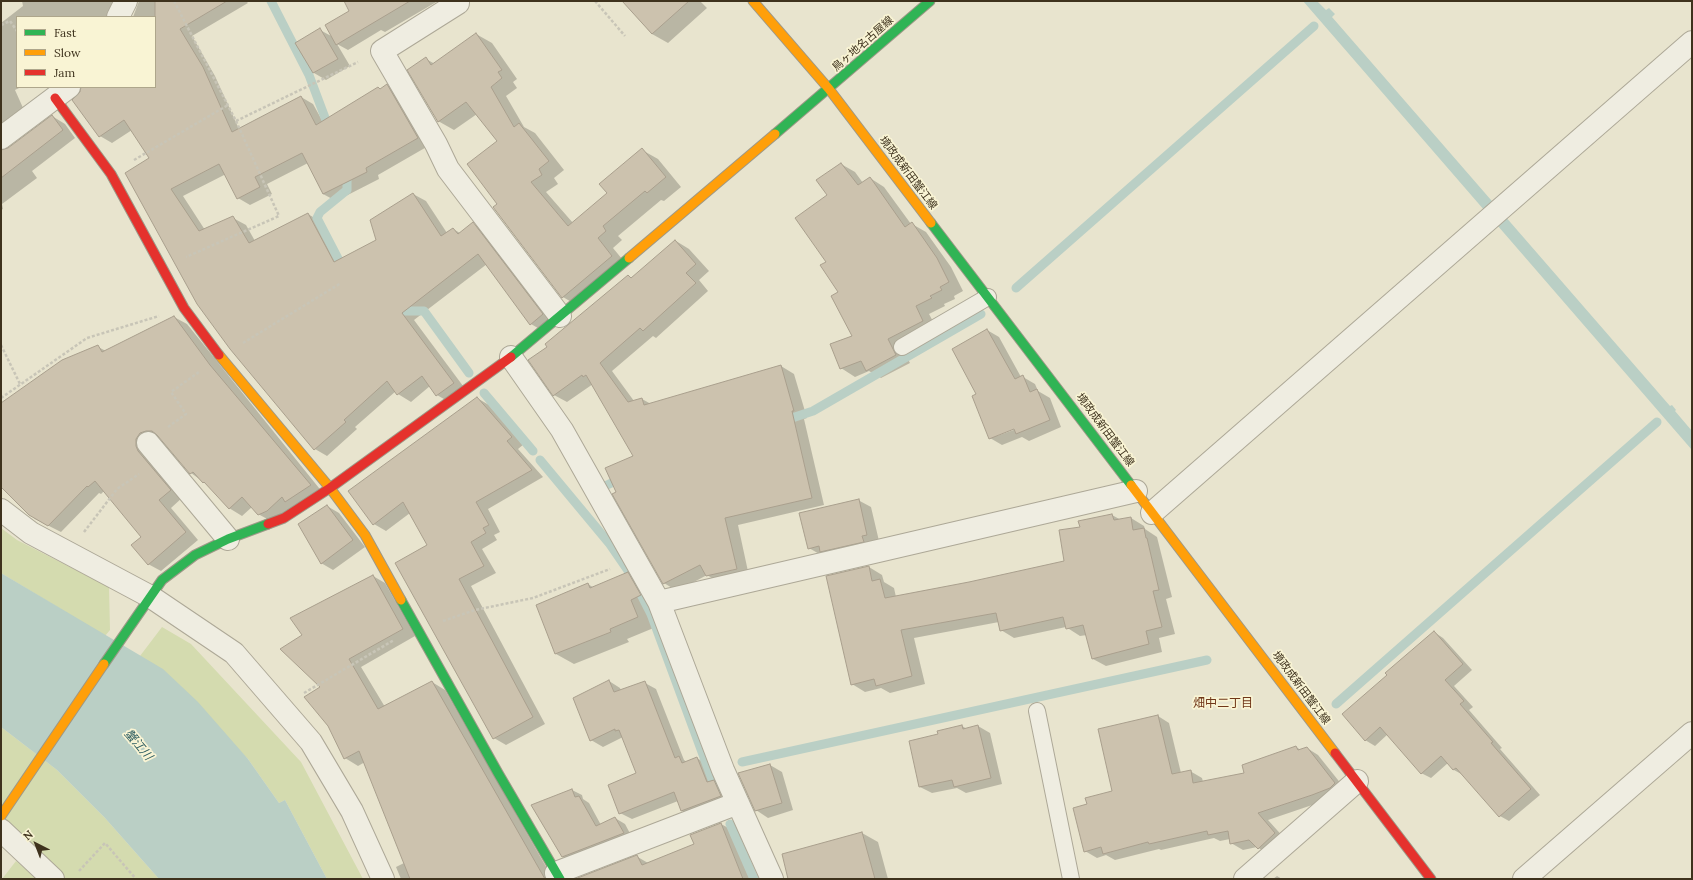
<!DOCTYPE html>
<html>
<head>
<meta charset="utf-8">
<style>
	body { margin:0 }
	#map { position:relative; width:1693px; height:880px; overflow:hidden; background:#e8e4ce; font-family:Lora,serif }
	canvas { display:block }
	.frame { position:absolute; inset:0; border:2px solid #3e321d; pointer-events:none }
	.legend { position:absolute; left:16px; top:16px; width:140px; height:72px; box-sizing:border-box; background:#f9f4d4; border:1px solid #aea68b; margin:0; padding:5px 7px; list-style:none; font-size:12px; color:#3e321d }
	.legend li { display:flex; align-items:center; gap:8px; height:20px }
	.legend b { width:20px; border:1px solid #aea68b }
	.north { position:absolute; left:16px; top:824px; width:40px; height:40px; -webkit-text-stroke:3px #f9f4d4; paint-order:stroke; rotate:318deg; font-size:11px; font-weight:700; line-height:16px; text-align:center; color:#3e321d }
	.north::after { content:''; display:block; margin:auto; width:14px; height:18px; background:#3e321d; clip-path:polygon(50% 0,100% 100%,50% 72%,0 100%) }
</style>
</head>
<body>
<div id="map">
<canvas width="1693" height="880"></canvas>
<div class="frame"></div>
<ul class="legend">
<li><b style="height:5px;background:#30b455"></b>Fast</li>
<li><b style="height:5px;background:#ff9f0a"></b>Slow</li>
<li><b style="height:5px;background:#e5322d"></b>Jam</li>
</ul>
<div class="north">N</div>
</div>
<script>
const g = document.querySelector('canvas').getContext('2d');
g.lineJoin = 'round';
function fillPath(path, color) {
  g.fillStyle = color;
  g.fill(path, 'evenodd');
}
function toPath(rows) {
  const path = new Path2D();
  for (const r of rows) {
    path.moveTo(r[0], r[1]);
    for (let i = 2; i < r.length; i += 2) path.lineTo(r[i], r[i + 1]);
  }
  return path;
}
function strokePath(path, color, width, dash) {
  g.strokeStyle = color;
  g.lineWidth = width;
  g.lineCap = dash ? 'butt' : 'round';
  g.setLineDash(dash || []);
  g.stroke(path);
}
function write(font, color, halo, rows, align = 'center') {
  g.font = font + ' Lora,"Noto Sans JP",serif';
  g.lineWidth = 3.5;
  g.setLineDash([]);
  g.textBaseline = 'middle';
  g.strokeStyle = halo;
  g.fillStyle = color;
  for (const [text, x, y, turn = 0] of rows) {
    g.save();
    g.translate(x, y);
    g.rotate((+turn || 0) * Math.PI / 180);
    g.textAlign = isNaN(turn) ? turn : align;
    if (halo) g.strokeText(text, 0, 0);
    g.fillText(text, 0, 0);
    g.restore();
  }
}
fillPath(toPath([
	[1,528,17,540,109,587,110,630,105,636,1,573],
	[162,627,191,644,301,762,363,879,327,879,285,800,279,803,248,759,140,656],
	[1,727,57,770,105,818,159,879,63,879,1,819],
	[16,861,38,879,2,879]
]), '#d4dbaf');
fillPath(toPath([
	[1303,1,1317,1,1326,10,1329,8,1335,14,1332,17,1670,406,1672,405,1676,410,1675,411,1692,431,1692,450],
	[1,573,163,669,198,702,248,759,279,803,285,800,327,879,159,879,105,818,57,770,1,727]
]), '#bacfc5');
fillPath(toPath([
	[22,1,129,1,120,17,17,17,17,87,21,87,15,90,28,119,1,144,1,23,23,6],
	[139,1,246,1,248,3,192,36,215,76,239,129,301,97,313,104,323,122,378,88,381,90,387,85,399,93,430,145,378,175,379,179,336,201,323,194,308,163,267,184,272,194,250,205,238,198,226,174,183,196,205,230,233,218,246,225,255,241,308,214,321,222,341,259,377,240,413,194,426,201,447,233,453,229,460,233,473,224,486,231,555,321,543,331,531,324,487,264,414,320,466,390,449,402,437,395,430,386,411,402,398,394,396,391,355,427,357,429,327,456,315,449,231,349,150,158,132,130,112,143,100,136,155,87,155,17,133,17],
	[345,1,438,1,385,32,381,30,348,50,337,44,350,66,326,80,314,73,297,43,320,30,333,37,350,11],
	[623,1,700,1,707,8,668,43,652,34],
	[476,34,492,43,517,79,513,82,517,88,506,96,524,127,535,133,564,170,554,178,558,184,546,192,573,223,609,193,642,150,658,159,681,187,664,201,661,200,618,236,622,240,613,248,627,265,578,306,563,297,499,204,498,141,477,114,454,130,438,121,426,59,435,64],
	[52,116,65,124,75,138,32,171,37,178,2,204,3,209,1,210,1,151,9,149],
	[841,164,855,172,863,183,870,178,884,187,911,224,912,224,926,232,951,267,963,291,954,296,955,299,944,304,945,306,929,314,937,329,901,347,910,363,881,378,869,371,855,377,841,368,853,336,840,293,828,262,828,196],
	[676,241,689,249,709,271,699,280,708,291,656,338,653,336,612,371,634,401,642,399,651,404,781,366,794,374,807,418,804,419,824,505,738,525,749,576,720,583,707,575,677,591,664,583,617,492,635,457,593,384,567,402,554,395,549,347,628,276,632,278],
	[174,317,187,324,323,493,271,521,258,514,252,507,242,516,229,508,208,485,191,473,159,437,153,440,183,497,171,508,198,540,161,571,148,564,143,537,104,491,101,494,99,493,61,532,35,519,7,492,1,477,1,403,2,404,98,347,106,351],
	[987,330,999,337,1021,377,1023,377,1035,384,1038,391,1050,398,1061,427,1029,441,1022,437,1002,445,990,438],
	[1018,426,1019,428,997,436,997,434],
	[477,398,489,405,524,444,518,449,543,477,488,509,500,532,494,535,497,540,482,549,496,573,471,586,545,724,506,745,494,738,428,545,410,513,386,531,374,524],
	[858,500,871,507,879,541,821,555,809,548],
	[327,506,339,513,365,547,333,570,321,563],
	[1112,515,1121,520,1131,518,1144,526,1145,529,1157,537,1172,597,1166,599,1175,634,1159,638,1162,652,1106,666,1093,659,1087,635,1080,636,1066,627,1014,638,1001,630,999,622,914,638,925,684,890,693,881,688,865,692,852,684,869,567,882,575,884,582,894,588,896,597,969,583,1065,562,1081,528],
	[628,573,646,583,658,606,649,611,656,627,627,639,629,642,574,664,556,654,537,606,588,584,594,588],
	[373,576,385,583,415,636,361,667,385,707,432,682,445,690,553,879,401,879,396,867,404,863,391,831,393,830,365,762,358,766,345,758,328,725,322,688,303,635],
	[1434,632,1443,638,1472,670,1454,686,1473,707,1469,710,1502,748,1500,749,1540,795,1509,821,1500,816,1463,775,1454,770,1448,763,1431,778,1421,773,1388,734,1375,746,1365,740,1388,675],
	[609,681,620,688,621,691,645,683,656,689,684,760,687,762,697,758,708,765,715,782,725,788,732,803,693,817,682,811,678,801,632,819,620,813,637,774,623,737,603,747,591,740],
	[1158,716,1169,723,1181,773,1190,771,1202,778,1203,782,1245,773,1296,747,1301,750,1307,748,1318,755,1346,790,1324,801,1268,820,1286,840,1270,855,1257,847,1243,850,1231,843,1230,839,1220,841,1214,838,1161,850,1159,849,1115,860,1106,855,1097,858,1085,851,1088,805,1114,791],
	[962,726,967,729,978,726,990,733,1002,784,966,793,957,788,932,793,920,787,910,742,940,735],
	[770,765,782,772,793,810,768,818,756,810],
	[572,790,582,795,583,799,589,803,601,825,615,818,625,824,633,839,572,862,563,857],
	[721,824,734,831,753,879,578,879,636,856,648,863,695,844],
	[862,833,878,842,888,879,790,879],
	[1277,876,1282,879,1273,879]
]), '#0003');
strokePath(toPath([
	[271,1,309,75,330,131],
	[344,270,317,218,320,212,347,190,347,178,344,171],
	[1016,288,1314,26],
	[393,314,399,311,424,311,469,373],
	[484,393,533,451],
	[783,421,813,411,981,314],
	[540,460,609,543,631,575,651,614,716,790],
	[605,486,622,478],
	[1336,704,1657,422],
	[742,762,1207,660],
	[730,824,754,879]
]), '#bacfc5', 9);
const building = toPath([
	[155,1,227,1,180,29,203,67,232,132,301,96,316,125,378,87,380,89,387,84,418,138,366,168,367,172,323,194,302,153,255,177,260,187,237,199,219,164,171,189,199,231,233,216,249,243,308,213,334,262,376,240,370,220,413,193,441,236,453,228,458,234,473,222,543,314,530,325,478,254,402,313,454,383,436,396,422,376,397,395,387,381,344,420,346,422,314,450,230,349,197,304,125,173,149,158,124,120,99,137,72,100,80,92,81,87,155,87,155,1],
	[344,1,410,1,336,45,325,25,349,11,344,1],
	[622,1,689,1,652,34,622,1],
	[320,28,338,59,313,73,295,43,320,28],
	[476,33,502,70,498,72,502,78,491,87,514,127,519,123,549,161,539,169,542,175,531,182,568,226,607,193,599,184,642,148,666,177,647,193,645,191,603,226,606,231,598,238,612,256,562,298,493,207,497,204,467,164,497,141,466,102,438,122,407,70,426,57,431,65,476,33],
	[52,115,63,130,1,178,1,150,8,148,52,115],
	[841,163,858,185,870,177,905,227,912,222,937,258,949,282,940,287,942,290,930,296,932,298,916,306,923,321,888,339,896,355,866,371,861,361,840,369,830,344,852,336,831,296,838,292,820,265,826,262,795,218,827,195,816,180,841,163],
	[675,240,696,264,686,273,696,283,643,331,640,328,600,363,628,402,642,398,644,405,781,365,794,411,792,411,812,498,725,518,737,569,706,576,700,565,663,584,612,494,616,492,605,468,633,456,586,375,583,377,582,375,553,396,528,360,547,347,545,344,628,275,631,278,675,240],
	[174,316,210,365,311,485,285,502,282,497,267,511,258,515,242,497,229,509,204,482,203,483,193,472,190,474,157,435,152,431,146,431,140,433,136,439,136,446,138,451,171,490,159,500,186,532,148,565,131,545,141,537,95,481,88,487,87,486,48,526,29,515,1,487,1,403,62,360,98,345,102,352,174,316],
	[987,329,1015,379,1023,375,1030,392,1037,389,1050,420,1016,434,1014,429,989,439,972,396,976,394,952,349,987,329],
	[477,397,512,437,507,441,532,470,476,502,489,525,483,528,486,533,471,542,484,566,459,579,533,717,493,739,395,563,427,545,403,502,373,525,348,491,477,397],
	[859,499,867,535,862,536,864,542,820,552,819,546,808,549,799,513,859,499],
	[327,505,353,540,321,564,298,524,327,505],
	[1112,514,1114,520,1131,517,1133,530,1144,528,1146,538,1147,538,1159,590,1153,591,1162,627,1146,631,1149,644,1092,659,1083,625,1066,629,1063,617,1000,631,996,613,901,630,912,676,876,686,874,679,851,685,826,576,869,566,872,581,880,579,885,598,969,582,1064,561,1059,530,1080,527,1078,521,1112,514],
	[628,572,641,595,631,600,638,617,610,629,611,632,555,654,536,605,588,583,590,588,628,572],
	[373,575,403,629,349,659,378,709,432,681,545,879,410,879,359,751,344,759,328,726,304,697,320,687,280,649,302,635,290,618,373,575],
	[1434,631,1463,664,1445,680,1464,701,1460,704,1493,742,1491,743,1531,789,1499,817,1456,768,1453,770,1441,756,1421,774,1380,727,1365,741,1342,714,1387,675,1385,673,1434,631],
	[609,680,614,692,645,681,675,758,679,756,682,763,697,757,707,782,714,780,721,796,681,811,674,792,619,814,608,785,636,773,619,730,615,731,615,729,590,741,573,698,609,680],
	[1158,715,1172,774,1191,770,1193,783,1244,773,1242,765,1296,746,1298,750,1307,747,1335,783,1330,788,1312,795,1258,813,1275,833,1258,849,1249,840,1230,844,1228,831,1208,835,1207,831,1149,844,1148,842,1103,854,1101,847,1084,852,1073,808,1087,804,1085,798,1112,791,1098,729,1158,715],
	[962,725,963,729,978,725,991,778,954,787,952,780,919,787,909,741,938,734,937,731,962,725],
	[770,764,782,803,755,811,738,773,770,764],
	[572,789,575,797,579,796,596,826,615,817,624,833,562,857,531,805,572,789],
	[721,823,743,879,575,879,637,855,642,865,694,844,690,835,721,823],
	[862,832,875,879,788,879,782,854,862,832]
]);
fillPath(building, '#ccc2ae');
strokePath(building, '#a99f8d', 1);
const lane = toPath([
	[902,347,988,297],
	[1037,711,1071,879]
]);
const street = toPath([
	[458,1,458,3,382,51,436,144,448,169,560,316],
	[118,17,126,1],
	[1,138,69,87],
	[511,357,562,430,659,602,723,770,772,879],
	[148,443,228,539],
	[1,510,31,533,151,597,234,653,311,742,352,811,383,879],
	[1152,513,1692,42],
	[659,602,1136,491],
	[1,830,53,879],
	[556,873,738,803],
	[1245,879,1357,781],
	[1524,879,1692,733]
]);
const fast = toPath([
	[775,134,930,1],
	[931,223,1131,485],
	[511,357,629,258],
	[401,600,498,773,560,879],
	[104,664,162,580,195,555,228,539,268,524]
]);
const slow = toPath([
	[753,1,829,89,931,223],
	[629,258,775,134],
	[219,355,330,488,365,535,401,600],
	[1131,485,1335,753],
	[1,816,104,664]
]);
const jam = toPath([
	[55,98,111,174,184,308,219,355],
	[268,524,284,518,330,488,511,357],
	[1335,753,1431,879]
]);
strokePath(lane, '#ada897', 18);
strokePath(street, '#ada897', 24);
strokePath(fast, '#9d9887', 11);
strokePath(slow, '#9d9887', 11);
strokePath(jam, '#9d9887', 11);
strokePath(toPath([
	[174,1,236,121,279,216,186,257],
	[595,1,625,36],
	[1,25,10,21,17,31],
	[236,121,358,62],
	[134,160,228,105],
	[243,343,341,283],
	[1,345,20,384],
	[1,398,87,338,159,316],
	[168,427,186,414,171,392,199,372],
	[84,532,117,489,139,474],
	[443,621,475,610,533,598,610,569],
	[304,693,394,640],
	[79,871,105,843,136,879]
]), '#c8c5b7', 2.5, [3, 2]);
strokePath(lane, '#efede1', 16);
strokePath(street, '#efede1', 22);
strokePath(fast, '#30b455', 9);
strokePath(slow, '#ff9f0a', 9);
strokePath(jam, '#e5322d', 9);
write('11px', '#3e321d', '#f9f4d4', [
	["鳥ヶ地名古屋線",863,44,-41],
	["境政成新田蟹江線",908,173,53],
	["境政成新田蟹江線",1105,430,53],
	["境政成新田蟹江線",1301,688,53]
]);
write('12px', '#703618', '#f9f4d4', [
	["畑中二丁目",1223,704]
]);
write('italic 12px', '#2b5c60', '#f9f4d4', [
	["蟹江川",138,745,50]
]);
</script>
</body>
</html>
